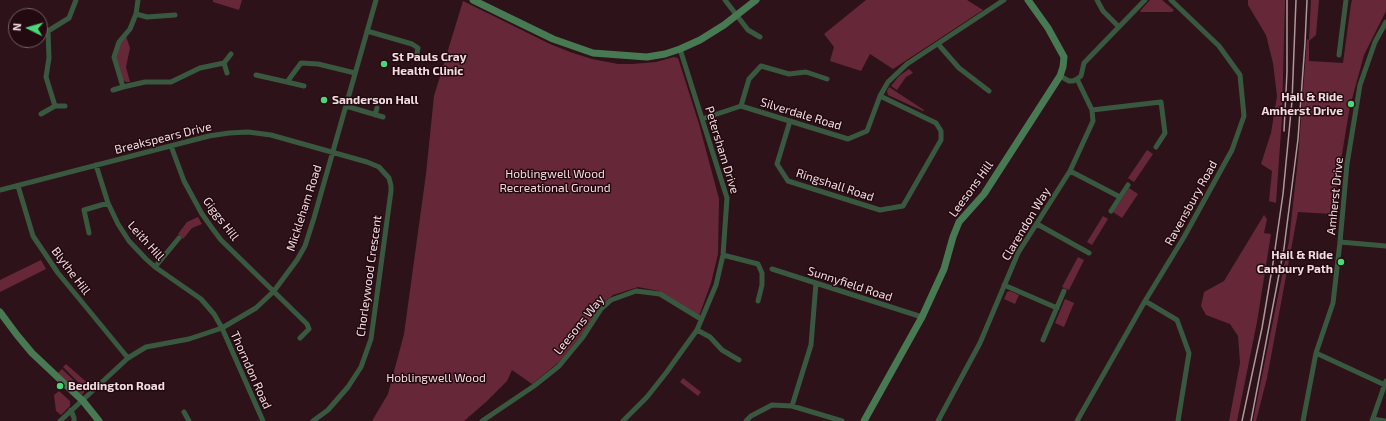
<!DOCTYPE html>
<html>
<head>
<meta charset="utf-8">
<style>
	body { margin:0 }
	#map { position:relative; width:1386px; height:421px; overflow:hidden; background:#2d1219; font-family:"Exo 2",sans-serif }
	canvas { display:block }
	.north { position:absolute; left:8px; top:8px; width:40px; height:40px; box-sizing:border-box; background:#230910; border:1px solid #755e63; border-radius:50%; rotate:275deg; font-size:11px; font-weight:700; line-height:16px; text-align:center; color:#f1dde0 }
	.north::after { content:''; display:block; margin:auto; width:14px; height:18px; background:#4ad778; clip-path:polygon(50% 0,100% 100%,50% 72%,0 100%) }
</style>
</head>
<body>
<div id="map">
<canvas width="1386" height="421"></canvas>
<div class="north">N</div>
</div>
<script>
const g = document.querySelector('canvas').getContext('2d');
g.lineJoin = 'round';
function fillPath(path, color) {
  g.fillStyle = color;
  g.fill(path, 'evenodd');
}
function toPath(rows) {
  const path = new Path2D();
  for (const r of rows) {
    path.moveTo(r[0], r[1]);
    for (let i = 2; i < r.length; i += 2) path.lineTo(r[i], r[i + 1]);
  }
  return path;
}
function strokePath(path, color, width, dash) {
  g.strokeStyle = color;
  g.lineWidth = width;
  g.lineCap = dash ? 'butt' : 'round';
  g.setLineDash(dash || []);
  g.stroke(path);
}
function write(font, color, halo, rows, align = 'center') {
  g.font = font + ' "Exo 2",sans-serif';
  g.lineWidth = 3;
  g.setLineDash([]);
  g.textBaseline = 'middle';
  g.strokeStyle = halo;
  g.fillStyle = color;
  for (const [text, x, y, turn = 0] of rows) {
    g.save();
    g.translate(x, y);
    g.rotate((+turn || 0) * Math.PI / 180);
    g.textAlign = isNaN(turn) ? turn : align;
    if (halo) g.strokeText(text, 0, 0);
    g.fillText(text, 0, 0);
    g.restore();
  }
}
fillPath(toPath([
	[213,0,242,0,239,10,213,2],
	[866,0,967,0,983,10,893,69,870,54,861,71,830,61,834,47,824,34],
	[1150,0,1162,0,1174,10,1172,12,1141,12,1140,11],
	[1248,0,1285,0,1282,117,1276,203,1269,201,1272,171,1261,164,1271,133,1277,96,1273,63,1266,35,1248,5],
	[1311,0,1319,0,1316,35,1309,41,1309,61,1343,63,1351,4,1352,0,1386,0,1386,11,1364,55,1350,106,1332,214,1298,212,1267,378,1256,421,1253,421,1289,241,1298,159,1307,39,1309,40],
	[463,1,550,44,570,52,592,59,618,64,632,64,656,62,674,57,678,58,699,124,719,199,718,254,711,283,699,316,659,291,638,287,613,295,601,305,584,332,559,362,532,384,512,370,507,381,486,402,464,421,372,421,388,394,404,334,426,174,434,96],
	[126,36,130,48,126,67,130,82,126,82,123,80,116,57,120,43],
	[909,69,913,73,906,77,897,90,891,86,899,76],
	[889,87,924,110,923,111,888,95,887,91],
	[1147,150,1153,154,1134,182,1128,178],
	[1129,188,1138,194,1122,218,1113,212],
	[1264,215,1267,219,1264,233,1271,234,1257,322,1237,421,1229,421,1240,363,1238,336,1230,324,1206,315,1201,306,1204,292,1224,281],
	[1103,216,1108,219,1092,245,1087,242],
	[198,217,202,224,192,228,183,239,178,234,187,222],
	[1078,257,1084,260,1069,290,1062,287],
	[41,260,46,269,0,292,0,280],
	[1010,291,1019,295,1015,304,1004,299,1007,292],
	[1065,299,1074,303,1064,327,1055,323],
	[66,364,91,386,89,388,85,389,63,367],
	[62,369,85,391,82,395,58,373],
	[683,378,701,392,698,396,680,382],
	[59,391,70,401,70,406,61,415,56,411,54,395]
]), '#662839');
strokePath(toPath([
	[725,0,748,30,760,37],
	[1097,0,1103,11,1119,27],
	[136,14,147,17,175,15],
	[367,31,412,44,418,48,416,58],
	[938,44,959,68,989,91],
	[1339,55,1346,0],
	[224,63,227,73],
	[256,75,287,82,301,63,318,64,355,73],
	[1060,76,1069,81,1073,81,1077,79,1081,76,1084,63,1145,0],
	[287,82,304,86],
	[123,87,145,82,171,82,200,68,224,63,231,54],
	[113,90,123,87,114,57,119,42,130,29,136,14,138,0],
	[55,106,46,77,49,58,48,31,69,18,76,0],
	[346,106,383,117],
	[741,106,749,79,761,66,789,74,806,72,827,79],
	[1092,110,1161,102,1165,133,1156,147],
	[41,114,55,106,65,106],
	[375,115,377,108],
	[702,119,741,106,848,139,867,131,880,96,888,82,907,64,1004,0],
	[790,121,777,164,788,181,880,210,903,206,941,140,941,131,936,123,880,96],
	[171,146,184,181,202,214,212,228,221,240,307,324,309,329,300,338],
	[96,165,108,203,118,224,129,241,146,259,155,267,201,299,214,314,222,328,263,421],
	[1070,171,1120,197],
	[18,186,33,236,58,273,128,358],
	[0,190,209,136,229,133,248,132,271,135,367,162,379,167,389,178,391,186,391,191,371,339,361,367,348,387,328,410,313,421],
	[1111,211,1128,185],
	[1037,224,1089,253],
	[89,233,84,210,108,203],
	[1340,242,1386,246],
	[723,255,758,264,762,273,762,285,758,301],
	[155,267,179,238],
	[772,269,922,317],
	[1004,285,1057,308],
	[1145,301,1177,320,1189,353,1178,421],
	[697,330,710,337,722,350,739,360],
	[1043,340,1064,291],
	[1316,353,1385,385],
	[792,406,811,345,816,283],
	[71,410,74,418,74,421],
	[184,412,189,421],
	[1373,419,1385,421],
	[60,421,128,358,146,347,189,339,222,328,256,308,274,291,297,260,305,246,314,218,376,0],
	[482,421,534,386,559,366,583,337,601,309,611,300,636,291,660,294,701,319],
	[623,421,647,397,666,373,697,330,716,285,723,255,727,198,680,49],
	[746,421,751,416,772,405,792,406,842,421],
	[938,421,980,343,1018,253,1070,171,1093,121,1092,110,1077,79],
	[1077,421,1145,301,1184,237,1232,150,1244,116,1240,75,1219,46,1171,0],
	[1303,421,1316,353,1333,303,1340,242,1347,164,1360,85,1375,42,1386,22],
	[1372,421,1386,381]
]), '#395840', 5);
strokePath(toPath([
	[473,0,553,39,593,53,647,57,665,54,680,49,700,40,724,25,756,0],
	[0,312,17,335,32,353,83,401,99,421],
	[864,421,922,317,944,269,953,237,959,222,984,194,1060,76,1063,67,1064,57,1048,28,1028,0]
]), '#477953', 7);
strokePath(toPath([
	[1284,131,1287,72,1287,0],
	[1242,421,1262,328,1273,263,1283,194,1292,101,1296,0],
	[1251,421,1284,248,1298,139,1305,43,1307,0]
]), '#ae989c', 1.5);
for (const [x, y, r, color] of [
	[384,64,4,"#4ad778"],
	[324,100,4,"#4ad778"],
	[1351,104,4,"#4ad778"],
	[1341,262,4,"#4ad778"],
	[60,386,4,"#4ad778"]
]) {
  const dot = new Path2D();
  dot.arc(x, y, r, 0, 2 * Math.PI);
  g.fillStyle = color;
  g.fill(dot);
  strokePath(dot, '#230910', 1.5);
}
write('bold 12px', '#f1dde0', '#230910', [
	["St Pauls Cray",392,57],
	["Health Clinic",392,71],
	["Hail & Ride",1343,97,"right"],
	["Amherst Drive",1343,111,"right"],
	["Sanderson Hall",332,100],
	["Hail & Ride",1333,255,"right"],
	["Canbury Path",1333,269,"right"],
	["Beddington Road",68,386]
], 'left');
write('12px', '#f1dde0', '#230910', [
	["Silverdale Road",801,114,17],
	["Breakspears Drive",163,138,-14],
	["Petersham Drive",722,150,73],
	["Ringshall Road",835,185,18],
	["Leesons Hill",971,189,-54],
	["Amherst Drive",1335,196,-84],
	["Ravensbury Road",1191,203,-61],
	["Mickleham Road",304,208,-72],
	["Giggs Hill",221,219,53],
	["Clarendon Way",1026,224,-59],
	["Leith Hill",146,241,48],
	["Blythe Hill",71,271,53],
	["Chorleywood Crescent",369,276,-82],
	["Sunnyfield Road",850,284,18],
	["Leesons Way",579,325,-51],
	["Thorndon Road",251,370,66]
]);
write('12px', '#f3d9dd', '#230910', [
	["Hoblingwell Wood",555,174],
	["Recreational Ground",555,188],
	["Hoblingwell Wood",436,378]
]);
</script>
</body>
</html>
